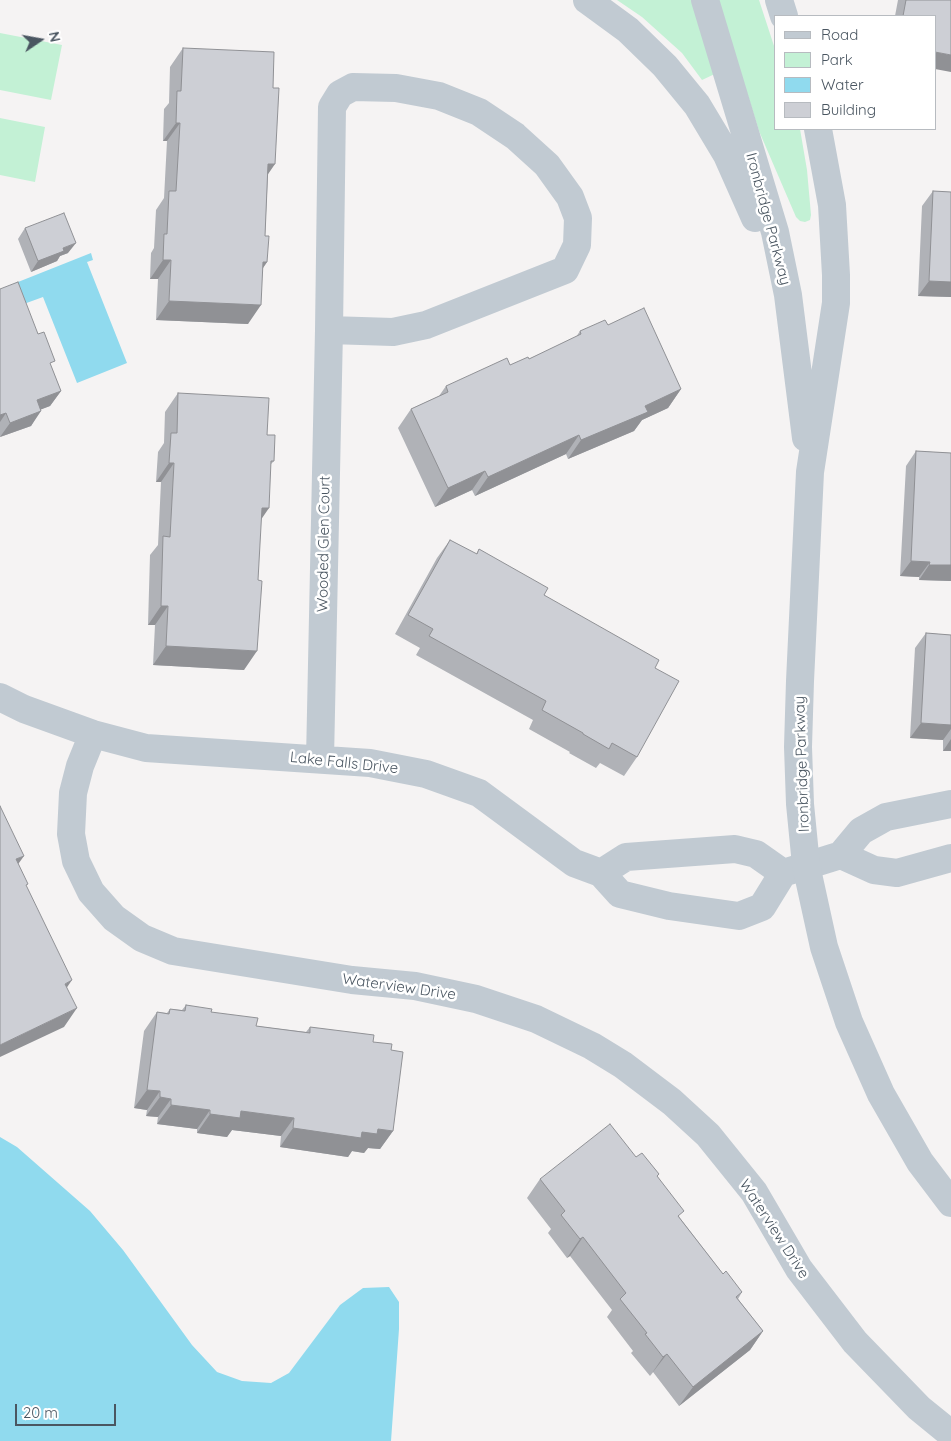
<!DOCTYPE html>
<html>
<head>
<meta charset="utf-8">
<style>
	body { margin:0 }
	#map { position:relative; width:951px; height:1441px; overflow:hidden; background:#f5f3f3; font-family:Quicksand,sans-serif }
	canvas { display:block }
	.legend { position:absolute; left:774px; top:15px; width:162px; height:115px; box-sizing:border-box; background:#fff; border:1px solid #b7bbc0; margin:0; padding:6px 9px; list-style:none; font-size:15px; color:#4a5661 }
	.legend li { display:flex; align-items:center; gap:10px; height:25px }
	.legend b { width:25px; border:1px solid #b7bbc0 }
	.north { position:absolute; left:15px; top:15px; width:50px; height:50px; -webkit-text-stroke:4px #fff; paint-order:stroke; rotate:78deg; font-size:14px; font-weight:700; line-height:20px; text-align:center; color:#4a5661 }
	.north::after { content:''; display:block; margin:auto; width:18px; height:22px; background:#4a5661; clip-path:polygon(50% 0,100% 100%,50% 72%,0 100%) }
	.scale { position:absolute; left:15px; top:1404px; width:101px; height:22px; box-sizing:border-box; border:2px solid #4a5661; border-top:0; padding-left:6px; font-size:15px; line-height:18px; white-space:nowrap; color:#4a5661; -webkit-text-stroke:4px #fff; paint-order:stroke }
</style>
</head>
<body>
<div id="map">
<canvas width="951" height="1441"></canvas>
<ul class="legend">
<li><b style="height:6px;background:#c1cad2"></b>Road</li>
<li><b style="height:14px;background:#c3f1d5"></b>Park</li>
<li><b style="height:14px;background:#90daee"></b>Water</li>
<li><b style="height:14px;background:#cdcfd5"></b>Building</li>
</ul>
<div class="north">N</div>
<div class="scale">20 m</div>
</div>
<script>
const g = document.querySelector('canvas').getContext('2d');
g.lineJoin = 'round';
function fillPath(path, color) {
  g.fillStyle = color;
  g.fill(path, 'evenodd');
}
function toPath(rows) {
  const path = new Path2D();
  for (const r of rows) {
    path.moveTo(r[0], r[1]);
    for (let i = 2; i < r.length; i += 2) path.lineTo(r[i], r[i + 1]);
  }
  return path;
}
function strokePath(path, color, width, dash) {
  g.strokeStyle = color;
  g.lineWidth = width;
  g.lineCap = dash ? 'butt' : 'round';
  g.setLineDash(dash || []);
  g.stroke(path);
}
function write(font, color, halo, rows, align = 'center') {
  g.font = font + ' Quicksand,sans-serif';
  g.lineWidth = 5;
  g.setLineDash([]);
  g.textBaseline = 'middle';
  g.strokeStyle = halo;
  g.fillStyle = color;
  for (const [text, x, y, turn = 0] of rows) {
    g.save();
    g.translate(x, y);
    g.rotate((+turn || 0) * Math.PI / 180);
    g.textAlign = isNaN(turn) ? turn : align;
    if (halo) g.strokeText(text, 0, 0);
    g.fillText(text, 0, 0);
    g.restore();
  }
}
fillPath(toPath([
	[617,0,696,0,719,72,702,80,682,53,642,17],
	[718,0,759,0,775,49,775,129,800,129,807,170,811,215,810,220,805,222,800,221,796,217,759,131],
	[0,33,62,45,51,100,0,90],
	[0,118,45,127,35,182,0,175]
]), '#c3f1d5');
fillPath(toPath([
	[91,253,93,260,87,262,127,363,77,383,43,297,21,305,13,284],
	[0,1137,17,1147,90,1211,123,1250,192,1345,217,1372,242,1381,271,1383,289,1373,340,1305,363,1288,389,1287,399,1302,399,1329,391,1441,0,1441]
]), '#90daee');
strokePath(toPath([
	[353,87,396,88,439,96,479,112,515,136,547,165,570,197,578,218,577,245,565,270,426,325,393,332,329,330,332,107,340,94,353,87],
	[0,697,24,709,93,734,146,748,370,763,426,774,479,793,574,863,601,873,626,857,735,849,756,854,783,873,841,855,861,831,886,817,951,804],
	[93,734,80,766,73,793,71,834,76,861,91,892,114,918,142,938,173,951,352,980,415,986,476,999,536,1019,592,1046,623,1065,672,1102,708,1135,754,1192,799,1269,855,1342,919,1408,951,1434],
	[320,759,329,330],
	[841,855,874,870,897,873,951,858],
	[601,873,620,894,669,906,739,916,762,907,783,873]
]), '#c1cad2', 28);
strokePath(toPath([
	[587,0,628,30,665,66,697,105,727,155,755,218],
	[705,0,775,232,788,295,806,438],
	[779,0,784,16],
	[818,129,832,205,836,275,836,303,810,472,800,681,798,747,800,804,806,865,824,947,849,1022,881,1094,920,1162,951,1203]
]), '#c1cad2', 28);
fillPath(toPath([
	[898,0,951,0,935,16,895,16],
	[183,48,268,174,265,236,267,262,263,268,248,324,156,320,158,279,150,279,151,253,154,248,156,210,164,198,167,141,163,141,164,109,169,103,170,67],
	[933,191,951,192,951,297,918,296,922,206],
	[25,228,68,253,60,256,57,261,31,272,18,239],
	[0,289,38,334,61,391,50,406,41,409,31,426,0,437],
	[608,325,681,389,668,408,642,420,634,431,568,459,566,454,475,496,472,490,435,507,398,428,411,409,439,396,446,386,529,359,576,337,580,331],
	[178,393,267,435,274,461,271,464,261,520,244,670,153,665,155,625,148,625,150,555,158,545,161,482,156,482,158,452,164,443,165,412],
	[916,451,951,453,951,581,919,580,919,577,900,576,906,466],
	[450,540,476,554,479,549,544,595,655,668,637,757,624,776,600,763,596,768,569,753,570,752,529,729,533,720,416,655,420,648,395,634,437,558],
	[926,633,951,635,951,751,943,751,943,740,910,738,915,648],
	[186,1005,211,1012,256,1026,306,1032,310,1027,373,1042,391,1050,393,1131,380,1149,368,1148,364,1153,352,1151,348,1157,280,1147,281,1136,232,1130,227,1137,197,1133,197,1129,157,1124,158,1117,146,1116,147,1110,134,1108,144,1031,157,1012,167,1013,170,1009,182,1010],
	[636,1157,659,1174,657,1177,680,1218,723,1274,742,1292,738,1299,763,1331,750,1350,679,1406,653,1372,650,1376,631,1353,633,1351,607,1317,612,1310,570,1256,567,1258,548,1233,551,1229,527,1198,540,1179]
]), '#b0b2b7');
fillPath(toPath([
	[935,52,951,55,951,72,935,69],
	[176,123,180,123,167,141,163,141],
	[268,164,275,164,262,183],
	[76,243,68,253,60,256,57,261,31,272,38,261,63,248],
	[163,260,171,260,158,279,150,279],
	[263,262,267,262,254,281],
	[929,281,951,282,951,297,918,296],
	[169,301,261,305,248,324,156,320],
	[681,389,668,408,642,420,634,431,568,459,581,440,645,406],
	[61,391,50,406,27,415,37,400],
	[41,411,31,426,0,437,10,423],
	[6,413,0,422,0,415],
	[579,435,566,454,475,496,488,477],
	[169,463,174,463,161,482,156,482],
	[485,471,472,490,435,507,448,488],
	[262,508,269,508,256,527],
	[911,561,930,562,919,577,900,576],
	[929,565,951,565,951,581,919,580],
	[161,606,168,606,155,625,148,625],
	[166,646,257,651,244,670,153,665],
	[921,723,951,725,951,729,943,740,910,738],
	[951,739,951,751,943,751],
	[24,856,11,874,16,859],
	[72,980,59,999,65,984],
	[77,1008,64,1027,0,1057,0,1045],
	[147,1090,160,1091,147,1110,134,1108],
	[160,1097,171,1099,158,1117,146,1116],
	[171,1105,210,1110,197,1129,157,1124],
	[241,1111,294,1118,281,1136,232,1130,227,1137,197,1133,210,1114],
	[293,1128,362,1132,378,1129,393,1131,380,1149,368,1148,364,1153,352,1151,348,1157,280,1147],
	[583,1237,570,1256,567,1258,580,1239],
	[763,1331,750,1350,679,1406,693,1387],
	[667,1354,653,1372,650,1376,663,1357]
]), '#909195');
const building = toPath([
	[906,0,951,0,951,55,935,52,935,16,903,16,906,0],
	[183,48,274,52,273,88,279,88,275,164,268,164,265,236,269,236,267,262,263,262,261,305,169,301,171,260,163,260,164,234,167,234,169,191,176,191,180,123,176,123,177,91,181,91,183,48],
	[933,191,951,192,951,282,929,281,933,191],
	[64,213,76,243,63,248,64,251,38,261,25,228,64,213],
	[18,282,38,334,44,332,55,361,50,363,61,391,37,400,41,411,10,423,6,413,0,415,0,289,18,282],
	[644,308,681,389,645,406,648,412,581,440,579,435,488,477,485,471,448,488,411,409,448,392,446,386,507,358,510,365,528,357,529,359,581,334,580,331,605,320,608,325,644,308],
	[178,393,269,398,267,435,275,435,274,461,271,461,269,508,262,508,258,580,262,581,257,651,166,646,168,606,161,606,163,536,170,537,174,463,169,463,171,433,177,433,178,393],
	[916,451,951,453,951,565,929,565,930,562,911,561,916,451],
	[450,540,477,554,479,549,548,588,544,595,659,660,655,668,679,681,637,757,612,743,609,749,583,734,583,733,542,710,546,701,429,636,433,629,408,615,450,540],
	[926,633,951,635,951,725,921,723,926,633],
	[0,806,24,856,16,859,28,884,26,885,72,980,65,984,77,1008,0,1045,0,806],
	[186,1005,212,1009,211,1012,258,1018,256,1026,310,1033,310,1027,374,1035,373,1042,392,1044,391,1050,403,1052,393,1131,378,1129,377,1134,362,1132,361,1138,293,1128,294,1118,241,1111,240,1118,210,1114,210,1110,171,1105,171,1099,160,1097,160,1091,147,1090,157,1012,169,1014,170,1009,185,1011,186,1005],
	[610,1124,636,1157,642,1153,659,1174,657,1176,684,1211,678,1216,723,1274,726,1271,742,1292,736,1297,763,1331,693,1387,667,1354,663,1357,645,1334,647,1333,620,1299,626,1293,583,1237,580,1239,561,1215,565,1211,540,1179,610,1124]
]);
fillPath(building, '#cdcfd5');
strokePath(building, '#909195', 1);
write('15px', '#4a5661', '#fff', [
	["Ironbridge Parkway",768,219,75],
	["Wooded Glen Court",324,544,-89],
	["Lake Falls Drive",344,763,6],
	["Ironbridge Parkway",802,764,-92],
	["Waterview Drive",399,987,8],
	["Waterview Drive",774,1229,57]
]);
</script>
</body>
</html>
